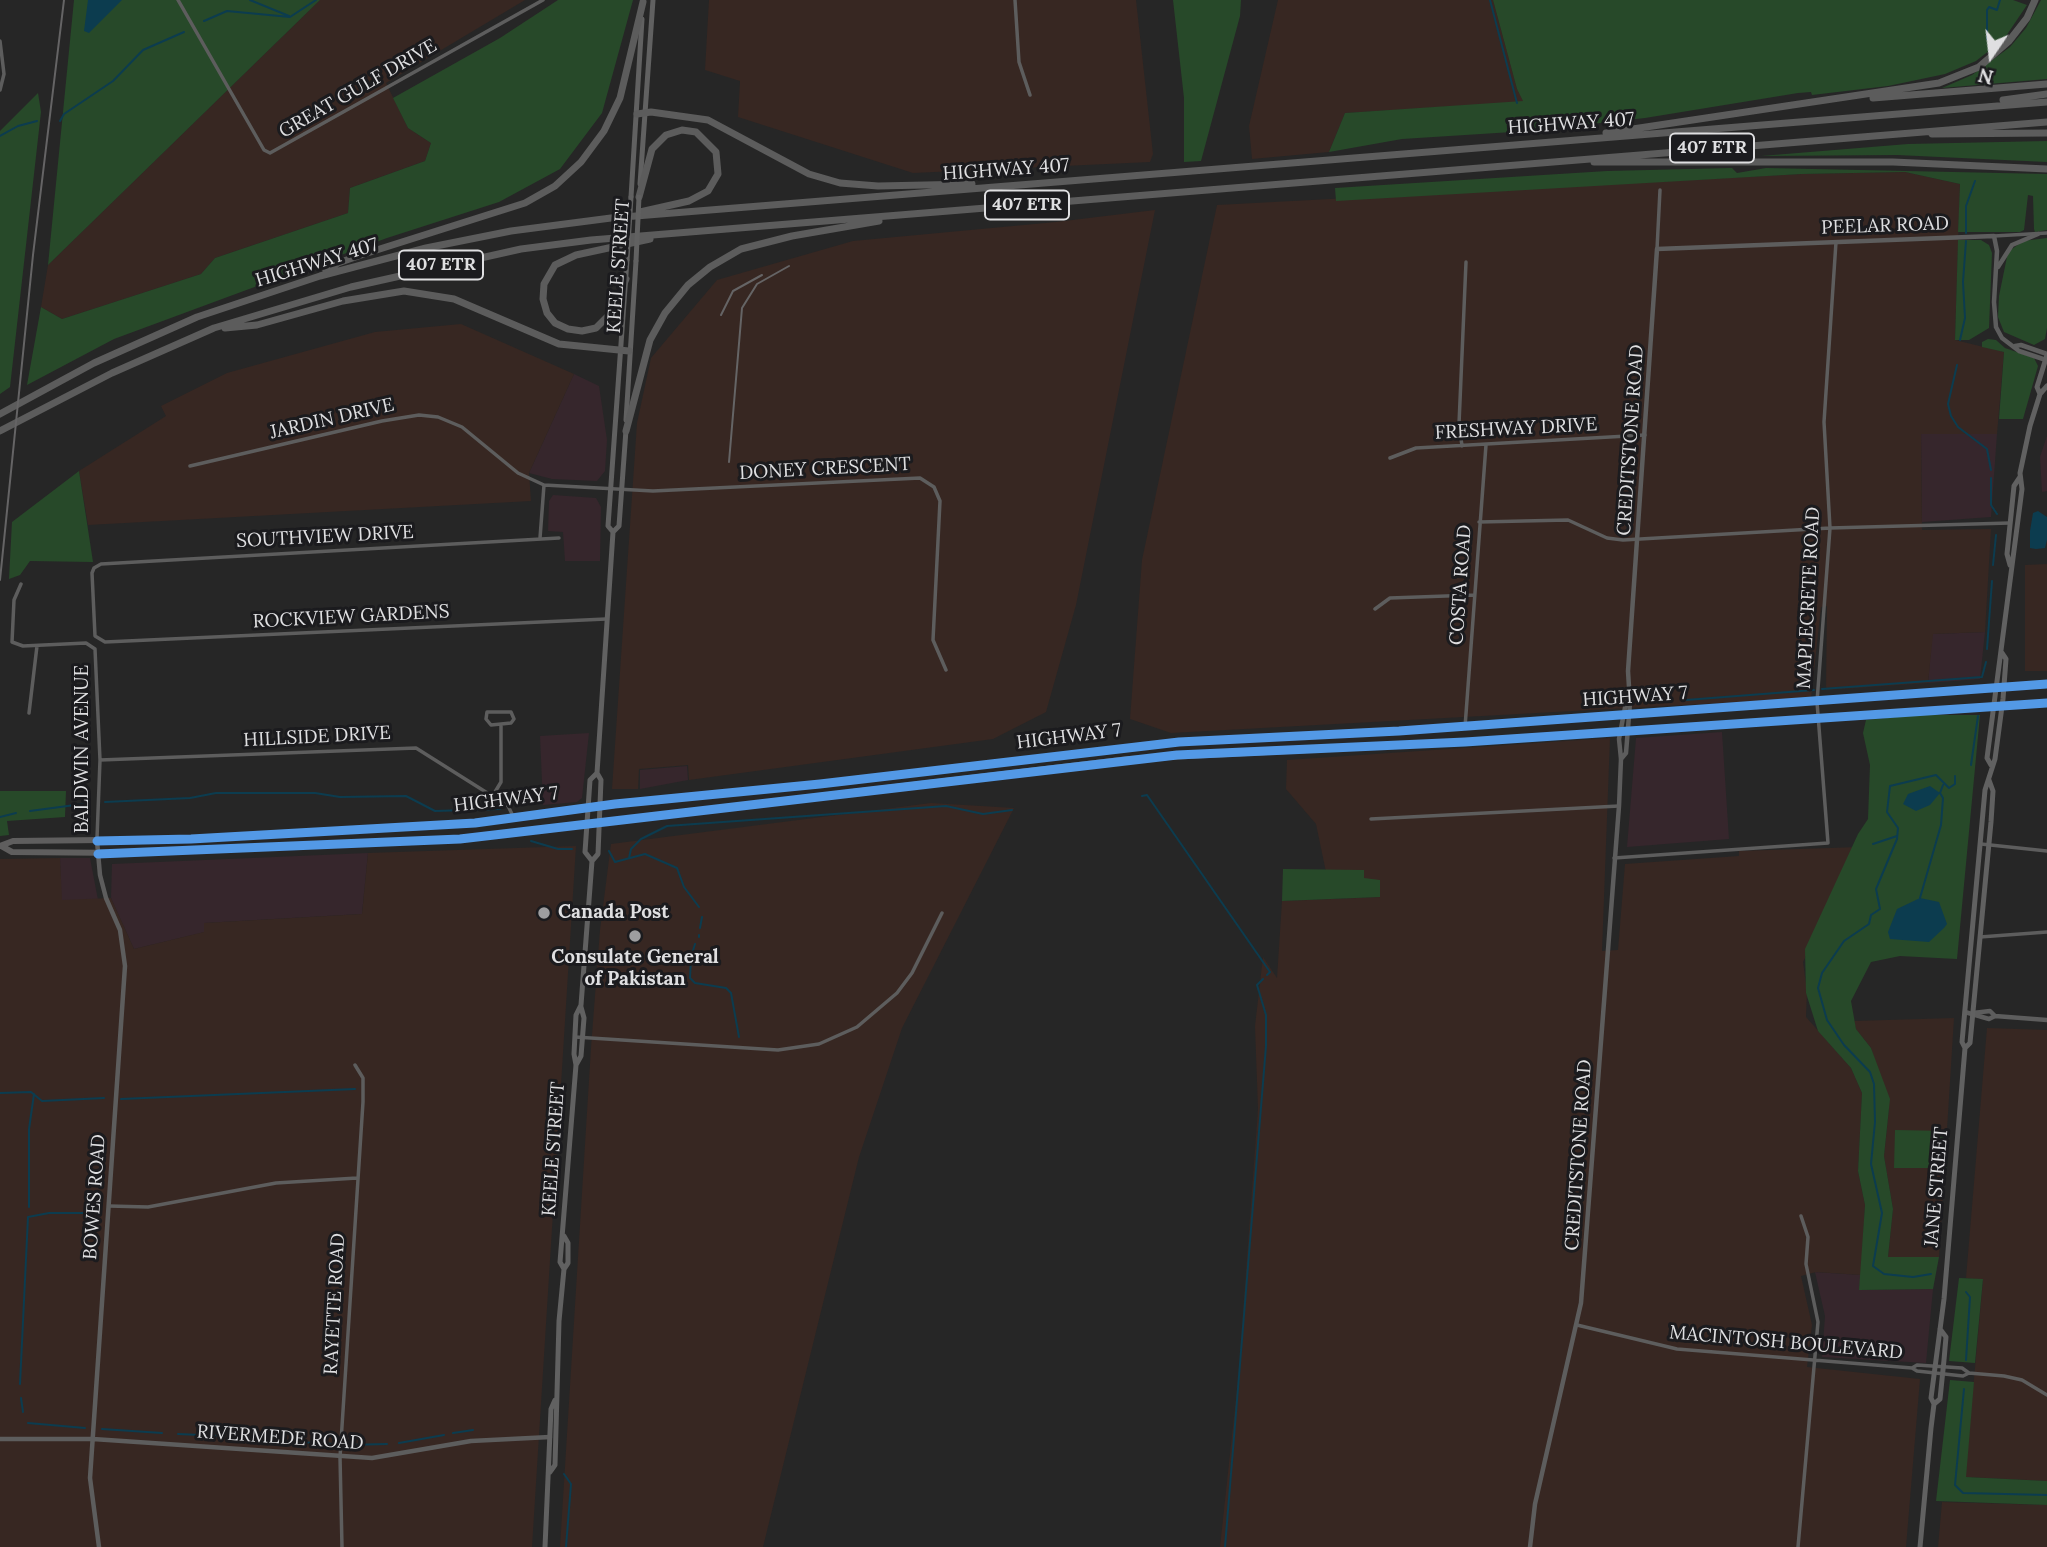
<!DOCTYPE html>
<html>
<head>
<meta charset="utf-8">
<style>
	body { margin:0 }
	#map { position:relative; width:2047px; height:1547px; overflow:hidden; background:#262626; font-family:Lora,serif }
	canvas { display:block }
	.north { position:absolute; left:1956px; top:21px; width:70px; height:70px; -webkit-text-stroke:5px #1b1b1e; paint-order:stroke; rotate:194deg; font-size:19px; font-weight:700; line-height:28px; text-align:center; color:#dfdfe1 }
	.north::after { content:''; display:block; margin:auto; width:24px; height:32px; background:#dfdfe1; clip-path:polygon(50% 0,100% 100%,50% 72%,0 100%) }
</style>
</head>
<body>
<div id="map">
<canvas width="2047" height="1547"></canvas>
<div class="north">N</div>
</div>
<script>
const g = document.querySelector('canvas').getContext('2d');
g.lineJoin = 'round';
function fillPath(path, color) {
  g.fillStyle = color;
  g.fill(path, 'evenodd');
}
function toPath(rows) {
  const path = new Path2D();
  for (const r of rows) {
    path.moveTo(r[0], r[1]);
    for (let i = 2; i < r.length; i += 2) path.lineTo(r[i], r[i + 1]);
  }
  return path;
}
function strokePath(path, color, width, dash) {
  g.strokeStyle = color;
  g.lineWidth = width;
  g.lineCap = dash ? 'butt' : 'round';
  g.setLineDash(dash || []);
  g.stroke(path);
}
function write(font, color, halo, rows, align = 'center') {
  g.font = font + ' Lora,serif';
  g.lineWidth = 6;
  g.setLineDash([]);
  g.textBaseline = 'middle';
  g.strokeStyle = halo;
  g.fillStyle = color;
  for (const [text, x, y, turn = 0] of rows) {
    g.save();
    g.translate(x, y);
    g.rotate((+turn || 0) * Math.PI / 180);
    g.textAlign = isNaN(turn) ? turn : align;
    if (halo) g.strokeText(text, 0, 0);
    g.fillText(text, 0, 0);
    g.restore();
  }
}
fillPath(toPath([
	[574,374,599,386,607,440,605,471,597,481,552,479,529,473],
	[1921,434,1997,434,1991,517,1922,522],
	[2047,436,2047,491,2042,492,2040,457],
	[553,495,596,498,601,507,600,561,565,561,563,532,548,531,549,501],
	[1985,632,1980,679,1928,683,1932,634],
	[1722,732,1729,839,1627,847,1636,738],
	[589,733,582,798,577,802,543,805,540,736],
	[687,766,688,780,640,789,640,770],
	[368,853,362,914,205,923,205,932,134,949,111,898,112,864],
	[60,858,90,858,98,900,61,900],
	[1815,1272,1861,1275,1859,1290,1933,1289,1926,1363,1822,1357,1825,1316]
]), '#36262c');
fillPath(toPath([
	[320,0,525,0,386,83,408,128,431,143,425,161,350,188,348,213,215,258,201,274,62,319,41,307,48,265],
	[709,0,1136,0,1153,154,1150,162,913,173,738,117,740,81,705,70],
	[1278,0,1493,0,1517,89,1524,102,1345,113,1329,152,1252,159,1249,126],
	[1905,172,1960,184,1955,340,2004,352,1997,434,1921,434,1922,530,1991,529,1985,632,1933,634,1928,683,1826,690,1827,606,1821,607,1811,698,1171,733,1130,719,1142,560,1217,205,1802,174],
	[1155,210,1076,605,1046,712,993,739,689,780,688,765,639,769,638,789,612,789,637,423,651,358,717,280,853,241,1056,222],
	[461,324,574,374,529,473,531,501,88,525,79,471,166,416,161,406,227,373,375,332],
	[2047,564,2047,671,2025,671,2025,565],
	[1610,738,1602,951,1618,950,1625,864,1739,856,1739,851,1860,847,1803,962,1807,991,1806,1017,1851,1068,1862,1093,1858,1171,1865,1205,1861,1275,1816,1272,1801,1276,1812,1325,1807,1367,1920,1379,1906,1547,1220,1547,1238,1379,1258,1109,1255,1026,1263,957,1277,978,1282,901,1380,897,1364,878,1326,872,1316,824,1286,789,1287,760],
	[931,803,1014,808,902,1028,859,1157,763,1547,560,1547,591,1048,600,930,611,844],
	[576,846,532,1547,0,1547,0,859,60,858,62,900,111,898,134,949,204,932,204,923,362,914,368,853],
	[1954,1018,1939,1257,1888,1257,1893,1209,1884,1156,1889,1109,1871,1048,1856,1029,1854,1021],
	[1987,1028,2047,1030,2047,1481,1965,1477,1983,1280,1966,1278],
	[1942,1502,2047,1505,2047,1547,1938,1547]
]), '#372722');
fillPath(toPath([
	[74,0,320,0,48,265],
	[558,0,633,0,602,113,560,169,499,202,387,238,114,339,27,385,41,307,62,319,201,274,215,258,348,213,350,188,425,161,431,143,408,128,393,98,500,38],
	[1173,0,1241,0,1240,16,1201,161,1184,162,1184,98],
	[1493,0,2013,0,2027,5,2004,39,1976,61,1945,74,1888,86,1812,95,1811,92,1798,93,1645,118,1528,131,1402,139,1329,152,1345,113,1523,101,1517,89],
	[2041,0,2047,0,2047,79,1942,88,1972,75,2010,47,2026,28],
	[38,93,41,112,10,387,0,394,0,131],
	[2047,141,2047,162,1897,155,1761,156,1908,144],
	[1732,168,1737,173,1766,168,2047,174,2047,230,2035,232,2034,229,2033,196,2028,195,2024,230,2020,232,1958,232,1960,184,1905,172,1802,174,1336,201,1335,188,1607,171],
	[2047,238,2047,328,2045,339,2034,345,2004,332,1998,317,1999,296,2008,252,2023,241],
	[1958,240,1981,240,1989,245,1992,253,1989,328,1969,340,1955,340],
	[1988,339,1996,340,2005,348,2034,358,2038,366,2023,419,1999,419,2004,352,1982,347,1982,342],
	[79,471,93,562,30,561,20,575,9,579,12,522],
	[1918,715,1980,715,1957,959,1900,956,1871,962,1851,1001,1856,1029,1871,1048,1890,1099,1884,1156,1893,1209,1888,1257,1939,1257,1933,1289,1859,1290,1865,1205,1858,1171,1862,1093,1851,1068,1818,1031,1806,993,1805,949,1858,834,1868,819,1870,765,1863,733,1866,720],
	[0,791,66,791,65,817,7,821,9,835,0,836],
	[1283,869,1364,870,1364,878,1380,880,1380,897,1282,901],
	[1895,1130,1949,1131,1947,1168,1894,1168],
	[1959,1278,1983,1279,1975,1363,1949,1361],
	[1950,1380,1974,1382,1966,1477,2047,1481,2047,1505,1936,1501]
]), '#274929');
fillPath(toPath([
	[88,0,122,0,89,33,84,31],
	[2038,511,2047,517,2047,540,2045,548,2036,549,2030,548,2030,531,2033,513],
	[1930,786,1940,793,1930,805,1916,811,1903,804,1908,794],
	[1920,898,1939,902,1947,924,1944,928,1929,942,1890,939,1888,932,1897,909]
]), '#0c3c4f');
strokePath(toPath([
	[250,0,289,16],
	[1490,0,1517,103],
	[204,21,227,11,290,17,316,0],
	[1987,39,1987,10,1989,7,1997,10,2000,0],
	[60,121,64,114,113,81,143,50,184,32],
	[0,136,18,126,37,121],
	[1966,233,1966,206,1975,181],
	[1960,340,1965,318,1963,282,1966,241],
	[1957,365,1948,404,1951,416,1958,427,1987,449,1991,470],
	[1991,478,1991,505,1997,514],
	[1993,565,1996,535],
	[1987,649,1992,581],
	[1822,689,1982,677,1986,662],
	[1686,700,1814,690],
	[1971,765,1978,716],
	[1142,796,1147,795,1270,972,1267,975],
	[105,802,190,798,216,793,315,793,340,797,406,796,435,811,500,809],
	[30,811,90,803],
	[0,817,16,813],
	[531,841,558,849,572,849],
	[1873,844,1897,836],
	[609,851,615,862,645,854,677,868,684,887,699,907],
	[629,858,631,849,641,839,667,826,946,806,983,814,1012,810],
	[1920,898,1941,825,1943,798,1940,793,1943,785],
	[700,928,702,917],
	[699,937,699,935],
	[695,944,691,957,690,978,695,983,726,988,731,993,739,1037],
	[0,1093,31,1092,42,1101,104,1098],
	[121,1099,355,1089],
	[29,1207,29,1129,34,1094],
	[1931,1274,1913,1277,1884,1274,1873,1266,1882,1213,1871,1164,1875,1122,1874,1084,1870,1072,1844,1045,1827,1020,1818,988,1822,973,1844,941,1869,924,1871,915,1880,909,1876,889,1897,839,1898,828,1887,812,1890,786,1936,775,1949,788,1955,784,1955,776],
	[1966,1292,1970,1297,1966,1360],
	[20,1384,28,1217,49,1213,98,1213],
	[1964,1389,1955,1485,1963,1493,2047,1495],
	[21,1398,23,1412],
	[28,1423,85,1428],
	[102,1429,162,1433],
	[453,1433,473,1430],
	[178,1434,223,1436],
	[230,1437,274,1440],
	[280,1441,333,1444],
	[399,1443,444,1435],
	[345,1445,387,1444],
	[564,1474,571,1484,566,1547],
	[1225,1547,1266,1046,1266,1015,1257,985,1263,979]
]), '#0c3c4f', 2);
strokePath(toPath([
	[178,0,264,150,270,153,543,0],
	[1015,0,1019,62,1030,95],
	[0,41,4,74,0,90],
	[1994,236,2047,233],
	[1657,249,1660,190],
	[1462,446,1459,424,1466,262],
	[1390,458,1416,448,1645,435],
	[190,466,382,421,419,415,438,417,462,427,518,473,544,485,653,491,920,478,934,487,940,501,933,640,946,670],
	[1479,522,1568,520,1607,538,1623,540,1830,528,2010,523],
	[540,538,544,485],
	[559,538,101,564,94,568,92,573,95,636,105,642,606,619],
	[21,584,14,600,12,642,23,646,86,643,95,649,100,760,97,838],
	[1375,609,1390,598,1474,595],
	[487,712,511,712,514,719,511,723,491,725,486,719,487,712],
	[29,713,37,646],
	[1465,727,1486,445],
	[100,760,416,748,508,806,513,816],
	[492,797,501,782,501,725],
	[1371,819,1619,806],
	[1981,844,2047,851],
	[1614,858,1828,843,1817,702,1830,528,1824,422,1836,242],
	[1980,937,2047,932],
	[575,1037,778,1050,819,1044,857,1027,897,993,912,973,942,913],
	[109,1206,148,1207,276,1183,357,1178],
	[1577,1325,1677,1349,1912,1368,1917,1371,1963,1376,1969,1373,2004,1376,2022,1380,2047,1395],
	[1912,1368,1917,1365,1962,1368,1969,1373],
	[342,1547,340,1457,363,1102,363,1078,355,1065],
	[1798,1547,1818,1322,1806,1264,1808,1237,1801,1216]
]), '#5d5d5d', 3.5);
strokePath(toPath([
	[1998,267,2012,245,2038,234],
	[2015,346,2021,345,2047,354],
	[1621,759,1626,753,1630,703,1628,671,1657,249,1994,236,1997,251,1994,302,1996,327,2002,338,2019,351,2046,360],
	[97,841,100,875,106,898,120,930,125,966,90,1478,99,1547],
	[1965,1012,1989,1019,1995,1016,2047,1020],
	[1973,1013,1990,1011,1995,1016],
	[0,1439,93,1439,372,1458,471,1441,550,1437],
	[1530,1547,1535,1504,1581,1303,1619,806,1621,759,1619,739,1628,692]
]), '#5d5d5d', 4.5);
strokePath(toPath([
	[640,184,653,0],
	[631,197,642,19],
	[2040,394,2037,387,2047,355],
	[626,420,636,261],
	[613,532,619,526,626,430],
	[2010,565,2007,554,2014,486,2020,477],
	[1991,765,1987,758,2022,489,2020,473,2030,426,2040,394,2047,386],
	[592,861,585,852,590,780,597,773],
	[1965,1048,1970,1043,1991,822,1993,791,1989,780],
	[576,1065,581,1056,584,1018,581,1007],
	[564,1269,560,1262,576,1065,574,1054,576,1015,581,1005,592,861,598,854,601,780,597,773,613,532,608,526,627,260],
	[1934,1404,1931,1398,1944,1299,1965,1048,1962,1042,1985,790,1995,759,2003,699,2006,659,2002,653],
	[550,1472,555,1465,559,1321,564,1269,568,1263,568,1243,564,1236],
	[545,1547,551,1409,555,1400],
	[1920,1547,1931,1428,1934,1404,1940,1399,1944,1360,1946,1337,1940,1329]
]), '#616161', 5);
strokePath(toPath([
	[0,846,13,841,191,839,475,823,615,804,820,784,1179,742,1399,731,2047,684],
	[1,846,12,852,126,853,460,839,1129,759,1465,742,2047,703]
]), '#5f5e5e', 6);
strokePath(toPath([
	[1873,98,2047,84],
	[2003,100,2047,94],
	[637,114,651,112,708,120,809,174,840,183,878,186,972,184],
	[1606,133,1939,83,1979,67,2009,41,2027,18,2035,0],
	[1932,134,2047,133],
	[1594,162,1893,162,2047,169],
	[639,197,652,149,666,135,682,130,696,132,716,152,718,174,708,191,689,201,640,212],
	[326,271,338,263,364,254,525,203,555,186,581,162,604,131,620,98,643,2],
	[626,279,613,311,596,328,582,331,568,329,555,323,547,313,543,299,544,284,555,265,576,255,650,239],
	[225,328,257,325,343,301,404,291,454,299,559,344,629,351],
	[0,414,94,363,197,317,320,276,426,248,511,231,611,218,2047,102],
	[0,431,112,373,214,328,351,287,521,249,591,240,2047,122],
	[626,431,650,340,665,313,688,285,710,267,741,249,792,236,879,221]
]), '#5c5c5c', 7);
strokePath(toPath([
	[721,315,733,291,762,275],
	[729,462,742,308,757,284,789,266],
	[0,580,33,255,64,0]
]), '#656465', 2);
strokePath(toPath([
	[627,260,631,197],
	[636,261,639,197]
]), '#616161', 5);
strokePath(toPath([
	[97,841,191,839,475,823,615,804,820,784,1179,742,1399,731,2047,684],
	[98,854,460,839,1177,755,1465,742,2047,703]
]), '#5399e6', 9);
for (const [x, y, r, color] of [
	[544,913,7,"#9e9ea0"],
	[635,936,7,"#9e9ea0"]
]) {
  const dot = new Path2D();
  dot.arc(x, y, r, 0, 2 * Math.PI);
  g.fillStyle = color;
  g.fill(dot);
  strokePath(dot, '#1b1b1e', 2.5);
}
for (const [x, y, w] of [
	[1712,148,84],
	[1027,205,84],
	[441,265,84]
]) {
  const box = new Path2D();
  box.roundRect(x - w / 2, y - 14.5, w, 29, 5);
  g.fillStyle = '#1b1b1e';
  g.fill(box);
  strokePath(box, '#dfdfe1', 2);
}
write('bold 18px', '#dfdfe1', null, [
	["407 ETR",1712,148],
	["407 ETR",1027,205],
	["407 ETR",441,265]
]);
write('19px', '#dfdfe1', '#1b1b1e', [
	["GREAT GULF DRIVE",358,89,-30],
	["HIGHWAY 407",1571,124,-4],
	["HIGHWAY 407",1006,170,-4],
	["PEELAR ROAD",1885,226,-2],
	["HIGHWAY 407",317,263,-17],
	["KEELE STREET",619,266,-86],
	["JARDIN DRIVE",332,419,-13],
	["FRESHWAY DRIVE",1516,429,-3],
	["CREDITSTONE ROAD",1631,440,-86],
	["DONEY CRESCENT",825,469,-3],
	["SOUTHVIEW DRIVE",325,537,-3],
	["COSTA ROAD",1461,585,-86],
	["MAPLECRETE ROAD",1809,598,-87],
	["ROCKVIEW GARDENS",351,617,-3],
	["HIGHWAY 7",1635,697,-4],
	["HILLSIDE DRIVE",317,737,-3],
	["HIGHWAY 7",1069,737,-7],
	["BALDWIN AVENUE",83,749,-90],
	["HIGHWAY 7",506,800,-7],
	["KEELE STREET",554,1149,-86],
	["CREDITSTONE ROAD",1579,1155,-86],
	["JANE STREET",1937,1187,-85],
	["BOWES ROAD",95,1197,-86],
	["RAYETTE ROAD",335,1304,-87],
	["MACINTOSH BOULEVARD",1786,1343,5],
	["RIVERMEDE ROAD",280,1438,4]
]);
write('bold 19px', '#dfdfe1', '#1b1b1e', [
	["Canada Post",558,913],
	["Consulate General",635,958,"center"],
	["of Pakistan",635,980,"center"]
], 'left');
</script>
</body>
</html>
